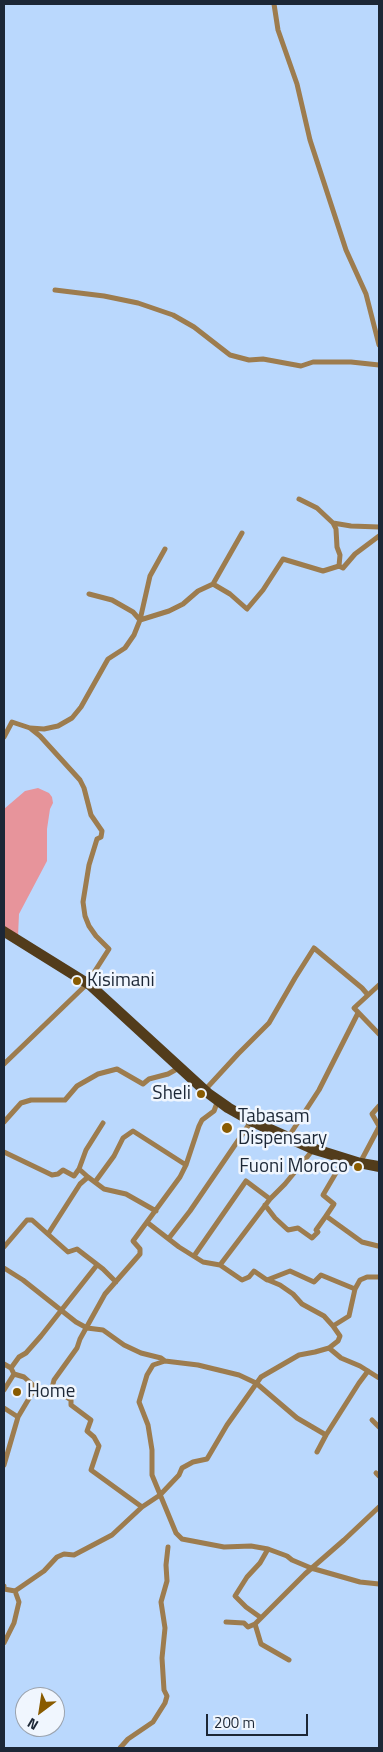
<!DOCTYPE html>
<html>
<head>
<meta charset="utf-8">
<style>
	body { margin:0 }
	#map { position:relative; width:383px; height:1752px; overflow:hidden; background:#bad8fd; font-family:"Titillium Web",sans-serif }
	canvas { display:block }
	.frame { position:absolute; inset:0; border:5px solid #1c2736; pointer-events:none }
	.north { position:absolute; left:15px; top:1687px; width:50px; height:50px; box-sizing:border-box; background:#f0f6fe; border:1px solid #9ba3ae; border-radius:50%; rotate:211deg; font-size:14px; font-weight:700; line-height:20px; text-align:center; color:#1c2736 }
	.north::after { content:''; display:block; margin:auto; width:18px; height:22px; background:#895b00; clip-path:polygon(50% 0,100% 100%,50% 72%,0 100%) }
	.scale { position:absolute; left:206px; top:1714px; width:102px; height:22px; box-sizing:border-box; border:2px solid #1c2736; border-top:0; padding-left:6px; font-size:15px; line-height:18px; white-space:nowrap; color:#1c2736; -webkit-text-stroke:4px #f0f6fe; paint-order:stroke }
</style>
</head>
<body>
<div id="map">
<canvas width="383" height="1752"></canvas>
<div class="frame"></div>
<div class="north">N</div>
<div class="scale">200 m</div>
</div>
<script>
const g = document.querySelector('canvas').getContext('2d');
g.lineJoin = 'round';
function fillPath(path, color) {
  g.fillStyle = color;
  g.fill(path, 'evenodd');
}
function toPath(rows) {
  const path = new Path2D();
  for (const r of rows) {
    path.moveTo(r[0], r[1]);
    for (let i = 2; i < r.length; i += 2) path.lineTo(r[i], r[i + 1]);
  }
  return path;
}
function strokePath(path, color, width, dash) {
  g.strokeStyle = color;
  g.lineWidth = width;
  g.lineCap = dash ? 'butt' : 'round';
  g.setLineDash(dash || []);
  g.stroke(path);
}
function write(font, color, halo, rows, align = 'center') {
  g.font = font + ' "Titillium Web",sans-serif';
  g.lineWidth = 5;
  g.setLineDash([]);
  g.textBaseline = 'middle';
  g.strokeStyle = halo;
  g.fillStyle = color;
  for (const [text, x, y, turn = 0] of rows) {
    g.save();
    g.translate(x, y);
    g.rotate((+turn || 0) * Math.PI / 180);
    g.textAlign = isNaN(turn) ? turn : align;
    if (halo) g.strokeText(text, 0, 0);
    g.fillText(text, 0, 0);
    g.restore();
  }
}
fillPath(toPath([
	[38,788,49,793,52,797,53,803,50,809,47,829,47,861,19,914,18,936,4,927,4,809,25,791]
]), '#e7949b');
strokePath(toPath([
	[274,4,278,30,297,84,310,140,346,250,366,294,379,345],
	[55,290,104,296,138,303,173,315,194,327,230,355,249,360,263,359,301,366,313,362,351,362,379,365],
	[299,499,317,508,333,523,351,526,379,527],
	[339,566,343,568,355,554,379,536],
	[213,584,242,533],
	[89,594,112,600,133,612,140,620,169,611,183,604,198,591,213,584,230,594,247,609,263,590,283,559,323,571,339,566,340,555,337,547,336,529,333,523],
	[30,728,44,729,58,726,72,718,81,707,108,659,125,648,134,635,140,620,150,576,165,549],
	[4,737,12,722,30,728,40,736,80,780,84,788,91,815,102,831,101,837,97,839,89,865,83,902,85,916,89,926,96,936,109,949,86,985,4,1064],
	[379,985,354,1008,379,1034],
	[204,1091,238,1054,269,1023,295,978,314,948,362,988,368,995],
	[379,1106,372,1114,379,1126],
	[4,1122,21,1103,31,1100,65,1100,77,1086,98,1074,117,1069,143,1084,149,1079,168,1074,177,1069],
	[289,1136,319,1090,358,1013],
	[4,1152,52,1175,58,1174,63,1170,74,1176,79,1169,88,1177],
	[361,1161,379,1127],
	[79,1169,86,1150,103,1123],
	[95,1182,114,1156,123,1138,133,1131,186,1165],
	[265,1205,275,1218,288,1230,298,1228,312,1238,318,1232,316,1230,326,1216,362,1242,378,1246],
	[326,1216,334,1204,323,1195,343,1161],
	[148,1223,179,1247,203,1262,220,1265,270,1199,285,1184,312,1151],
	[48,1234,80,1184,88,1177,104,1189,126,1194,156,1211],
	[169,1238,190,1211,250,1123],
	[4,1247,27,1220,32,1220,68,1252,77,1249,103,1269,116,1282],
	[194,1256,246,1181,270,1199],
	[220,1265,242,1280,249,1277,254,1271,267,1280,290,1271,314,1282,321,1275,355,1289],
	[4,1268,23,1280,76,1322,87,1328,103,1330,124,1345,141,1353,161,1358,165,1361,198,1365,239,1375,256,1383,297,1418,326,1435,359,1383,368,1371],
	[268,1280,280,1285,293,1294,302,1304,324,1316,333,1326],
	[329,1348,341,1358,360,1366,379,1378],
	[165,1361,153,1365,147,1375,139,1402,148,1425,152,1450,152,1475,176,1533,182,1539,224,1547,251,1546,268,1549,287,1556,292,1560,311,1568,360,1582,379,1584],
	[4,1364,11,1368],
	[14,1374,24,1377,34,1386,34,1390],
	[52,1388,71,1400,71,1405,91,1420,87,1431,94,1437,99,1446,91,1470,142,1507,160,1495,179,1475,182,1468,193,1462,207,1459,227,1425,261,1377,299,1355,315,1352,329,1348,338,1341,340,1336,333,1326,349,1316,355,1289,360,1280,367,1277,379,1277],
	[4,1390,14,1374,11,1368,19,1357,26,1353,41,1336,97,1265],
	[4,1408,18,1417,34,1390,44,1396,48,1393,52,1388,54,1380,77,1348,80,1339,105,1294,140,1254,140,1249,133,1241,180,1177,186,1165,199,1126,202,1120,214,1111,217,1103],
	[372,1420,379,1427],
	[317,1452,326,1435],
	[4,1465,18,1417],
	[376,1473,379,1476],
	[4,1586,4,1589,15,1591,19,1602,14,1623,4,1643],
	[15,1591,44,1571,57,1557,64,1554,74,1555,112,1535,142,1507],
	[260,1617,246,1607,235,1596,247,1577,260,1563,268,1549],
	[226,1622,244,1623,248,1627,255,1624,305,1574,344,1540,379,1507],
	[255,1624,261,1644,289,1660],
	[120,1748,128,1739,153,1722,165,1703,167,1696,164,1690,162,1658,165,1628,161,1602,167,1581,166,1565,168,1547]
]), '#9d7c4e', 5);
strokePath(toPath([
	[4,929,91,983,210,1092,230,1106,253,1119,313,1146,361,1161,379,1164],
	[4,934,89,987,203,1092,227,1110,250,1123,312,1151,359,1165,379,1169]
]), '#523c1b', 6);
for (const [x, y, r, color] of [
	[77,981,5,"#895b00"],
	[201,1094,5,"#895b00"],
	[227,1128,6,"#895b00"],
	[358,1167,5,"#895b00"],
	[17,1392,5,"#895b00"]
]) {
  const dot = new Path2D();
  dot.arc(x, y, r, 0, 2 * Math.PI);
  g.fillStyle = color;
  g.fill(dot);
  strokePath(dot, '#f0f6fe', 2);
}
write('19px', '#1c2736', '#f0f6fe', [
	["Kisimani",87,981],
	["Sheli",191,1094,"right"],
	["Tabasam",238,1117],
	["Dispensary",238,1139],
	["Fuoni Moroco",348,1167,"right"],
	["Home",27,1392]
], 'left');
</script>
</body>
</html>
